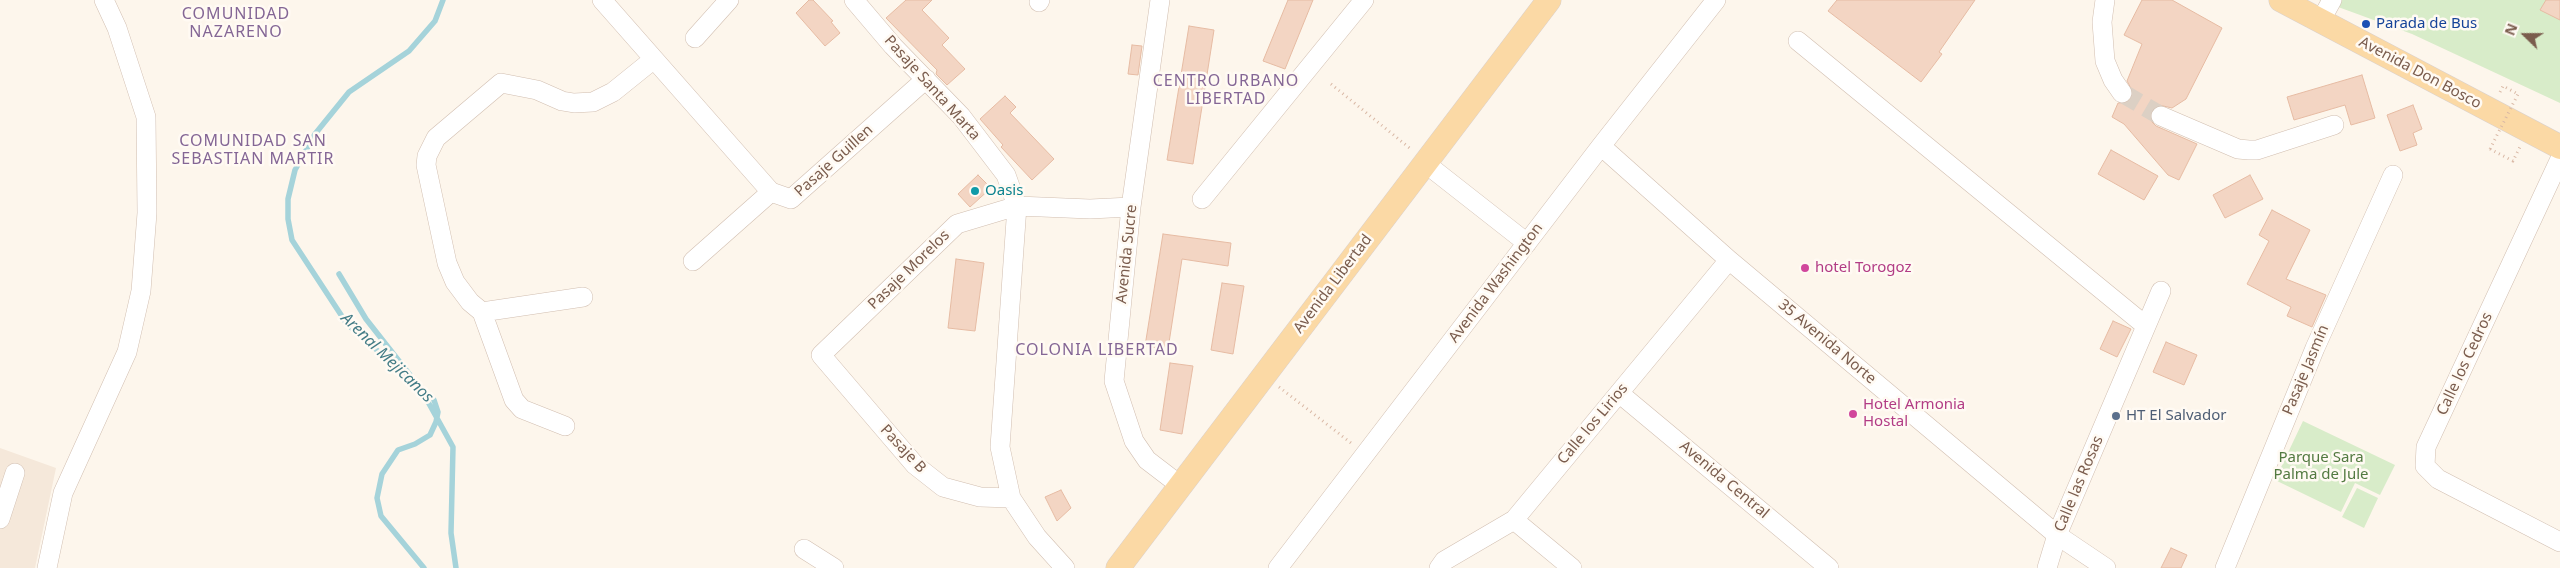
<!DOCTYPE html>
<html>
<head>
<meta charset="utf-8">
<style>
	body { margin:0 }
	#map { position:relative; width:2560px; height:568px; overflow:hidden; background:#fdf6ec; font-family:"Noto Sans",sans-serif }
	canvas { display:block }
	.north { position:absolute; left:2500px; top:10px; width:50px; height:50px; -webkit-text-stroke:4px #fffaf3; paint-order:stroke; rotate:292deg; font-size:14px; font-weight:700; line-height:20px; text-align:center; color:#7a5c4d }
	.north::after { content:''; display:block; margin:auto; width:18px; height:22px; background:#7a5c4d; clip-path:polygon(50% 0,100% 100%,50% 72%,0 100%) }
</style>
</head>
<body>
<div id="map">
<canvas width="2560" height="568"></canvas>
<div class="north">N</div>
</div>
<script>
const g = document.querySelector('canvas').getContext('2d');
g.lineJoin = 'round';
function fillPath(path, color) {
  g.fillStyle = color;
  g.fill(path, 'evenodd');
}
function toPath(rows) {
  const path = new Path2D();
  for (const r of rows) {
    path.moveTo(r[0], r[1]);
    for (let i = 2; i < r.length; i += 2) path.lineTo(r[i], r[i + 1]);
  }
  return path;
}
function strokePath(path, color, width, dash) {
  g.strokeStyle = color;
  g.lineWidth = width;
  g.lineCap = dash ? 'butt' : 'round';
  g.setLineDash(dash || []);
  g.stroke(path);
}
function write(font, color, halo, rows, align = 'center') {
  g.font = font + ' "Noto Sans",sans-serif';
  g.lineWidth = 5;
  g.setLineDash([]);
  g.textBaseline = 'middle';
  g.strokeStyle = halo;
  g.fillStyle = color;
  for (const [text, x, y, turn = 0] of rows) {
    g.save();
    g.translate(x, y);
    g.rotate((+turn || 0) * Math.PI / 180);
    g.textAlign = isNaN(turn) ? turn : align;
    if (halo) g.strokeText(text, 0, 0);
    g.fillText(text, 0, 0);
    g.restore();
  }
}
fillPath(toPath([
	[0,448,56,468,35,568,0,568]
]), '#f5e8da');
fillPath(toPath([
	[2319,0,2560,0,2560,103,2412,34],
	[2303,421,2395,465,2380,495,2355,483,2341,512,2275,480],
	[2357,488,2378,498,2364,528,2342,517]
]), '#d8ecc9');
strokePath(toPath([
	[339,274,366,319,410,375],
	[422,391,453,447,451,533,456,568],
	[424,568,381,516,377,498,382,474,398,450,415,444,430,435,436,422,438,412,434,400,347,324,292,240,288,219,288,199,295,170,315,134,349,92,409,51,435,21,443,0]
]), '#a5d3da', 5.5);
const building = toPath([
	[809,0,813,0,833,21,831,22,840,33,825,46,796,13,809,0],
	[906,0,932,0,922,10,949,38,942,45,965,69,947,85,936,74,937,70,886,18,906,0],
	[1288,0,1313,0,1285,69,1263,61,1288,0],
	[1837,0,1975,0,1939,52,1942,54,1921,82,1828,11,1837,0],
	[2142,0,2172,0,2222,28,2186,99,2172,108,2159,105,2151,112,2152,122,2156,126,2197,144,2179,180,2168,175,2124,124,2112,117,2118,103,2128,102,2132,97,2133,92,2127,81,2142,44,2124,35,2142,0],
	[2546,0,2560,0,2560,20,2540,10,2546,0],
	[1189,26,1214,30,1193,164,1167,160,1189,26],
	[1132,45,1142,46,1138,75,1128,74,1132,45],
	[2362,75,2375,118,2351,125,2345,105,2294,120,2287,97,2362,75],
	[1005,96,1016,107,1010,113,1054,159,1032,180,1001,147,1003,145,980,119,1005,96],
	[2413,105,2422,129,2413,133,2417,145,2400,151,2387,115,2413,105],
	[2111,150,2158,176,2144,200,2098,174,2111,150],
	[978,175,991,188,970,207,958,194,978,175],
	[2250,175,2263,199,2225,218,2213,195,2250,175],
	[2272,210,2310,230,2286,279,2326,295,2312,327,2287,316,2291,307,2247,284,2269,241,2259,235,2272,210],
	[1163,234,1231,243,1228,266,1182,259,1168,349,1145,346,1163,234],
	[956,259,984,263,975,331,948,328,956,259],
	[1222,283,1244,286,1233,354,1211,350,1222,283],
	[2113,321,2131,329,2117,357,2100,349,2113,321],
	[2166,342,2197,355,2184,385,2153,372,2166,342],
	[1170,363,1193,366,1182,434,1160,430,1170,363],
	[1061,490,1071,508,1057,521,1045,497,1061,490],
	[2171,548,2187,555,2181,568,2161,568,2171,548]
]);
fillPath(building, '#f3d5c3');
strokePath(building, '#e6bba3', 1);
strokePath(toPath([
	[2122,93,2161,116]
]), '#dcd0c4', 19, [19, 9]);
const minor = toPath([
	[602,0,771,192],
	[854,0,893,46,961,116,1006,175,1017,206,1000,447,1011,498,1037,537,1065,568],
	[1160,0,1131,207,1114,381,1134,441,1147,460,1181,486],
	[2105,0,2102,22,2105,61,2113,80,2122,93],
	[1039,2,1040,0],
	[2321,20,2332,0],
	[695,38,729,0],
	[1798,41,2146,326],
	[2161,116,2238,149,2249,150,2257,150,2334,125],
	[1601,146,1729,260,2057,535,2106,568],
	[2560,159,2426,447,2425,466,2438,479,2560,542],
	[1425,163,1527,243],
	[1202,199,1364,0],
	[693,261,771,192,791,199,926,79],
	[482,312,583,297],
	[1619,393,1829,568],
	[565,426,522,409,514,400,482,312,470,302,455,282,447,263,426,165,427,156,436,138,501,83,537,90,562,101,574,103,593,102,613,92,654,59],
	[1011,498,980,497,943,487,915,465,821,355,957,224,1017,206,1090,209,1131,207],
	[0,519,15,473],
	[1514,520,1572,568],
	[804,549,834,568],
	[47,568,63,493,127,352,141,291,147,213,146,117,117,28,104,0],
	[1278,568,1601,146,1716,0],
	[1439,568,1444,561,1514,520,1729,260],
	[2047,568,2057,535,2161,291],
	[2225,568,2315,348,2393,175]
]);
const major = toPath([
	[2281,0,2560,147],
	[1118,568,1549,0]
]);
strokePath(minor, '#d1beb0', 20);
strokePath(major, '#dad1cd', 25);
strokePath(toPath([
	[1331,84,1412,150],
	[2500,92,2503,86,2518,94],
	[2490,149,2513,161,2520,147],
	[1279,387,1351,443]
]), '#d9b8a5', 3, [1, 4]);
strokePath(minor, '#fff', 19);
strokePath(major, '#fbd9a5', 24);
strokePath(toPath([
	[2490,149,2518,94]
]), '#d9b8a5', 3, [1, 4]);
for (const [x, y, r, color] of [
	[2366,24,5,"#1a4fb4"],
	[975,191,5,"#0f9aa8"],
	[1805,268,5,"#d1479c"],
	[1853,414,5,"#d1479c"],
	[2116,416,5,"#5c6f8a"]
]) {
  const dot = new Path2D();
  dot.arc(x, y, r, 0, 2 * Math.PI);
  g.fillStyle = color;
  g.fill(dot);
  strokePath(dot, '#fffaf3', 2);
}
write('15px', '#164399', '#fffaf3', [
	["Parada de Bus",2376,24]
], 'left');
write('15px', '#7a5c4d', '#fffaf3', [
	["Avenida Don Bosco",2420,73,28],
	["Pasaje Santa Marta",932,88,48],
	["Pasaje Guillen",834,161,-42],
	["Avenida Sucre",1127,254,-84],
	["Pasaje Morelos",909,270,-44],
	["Avenida Washington",1496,283,-53],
	["Avenida Libertad",1333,284,-53],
	["35 Avenida Norte",1827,342,40],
	["Calle los Cedros",2465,364,-65],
	["Pasaje Jasmín",2306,370,-67],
	["Calle los Lirios",1593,424,-50],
	["Pasaje B",903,449,47],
	["Avenida Central",1724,480,40],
	["Calle las Rosas",2079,484,-67]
]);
write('15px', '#0d838f', '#fffaf3', [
	["Oasis",985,191]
], 'left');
write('15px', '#b23c85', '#fffaf3', [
	["hotel Torogoz",1815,268],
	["Hotel Armonia",1863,405],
	["Hostal",1863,422]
], 'left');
write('15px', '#4e5e75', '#fffaf3', [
	["HT El Salvador",2126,416]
], 'left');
write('15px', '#537a41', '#fffaf3', [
	["Parque Sara",2321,458],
	["Palma de Jule",2321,475]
]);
g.letterSpacing = '1px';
write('16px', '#846695', '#fffaf3', [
	["COMUNIDAD",236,14],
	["NAZARENO",236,32],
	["CENTRO URBANO",1226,81],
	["LIBERTAD",1226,99],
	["COMUNIDAD SAN",253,141],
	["SEBASTIAN MARTIR",253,159],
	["COLONIA LIBERTAD",1097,350]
]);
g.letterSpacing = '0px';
write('italic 16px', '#437c86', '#fffaf3', [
	["Arenal Mejicanos",387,358,44]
]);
</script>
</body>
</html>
